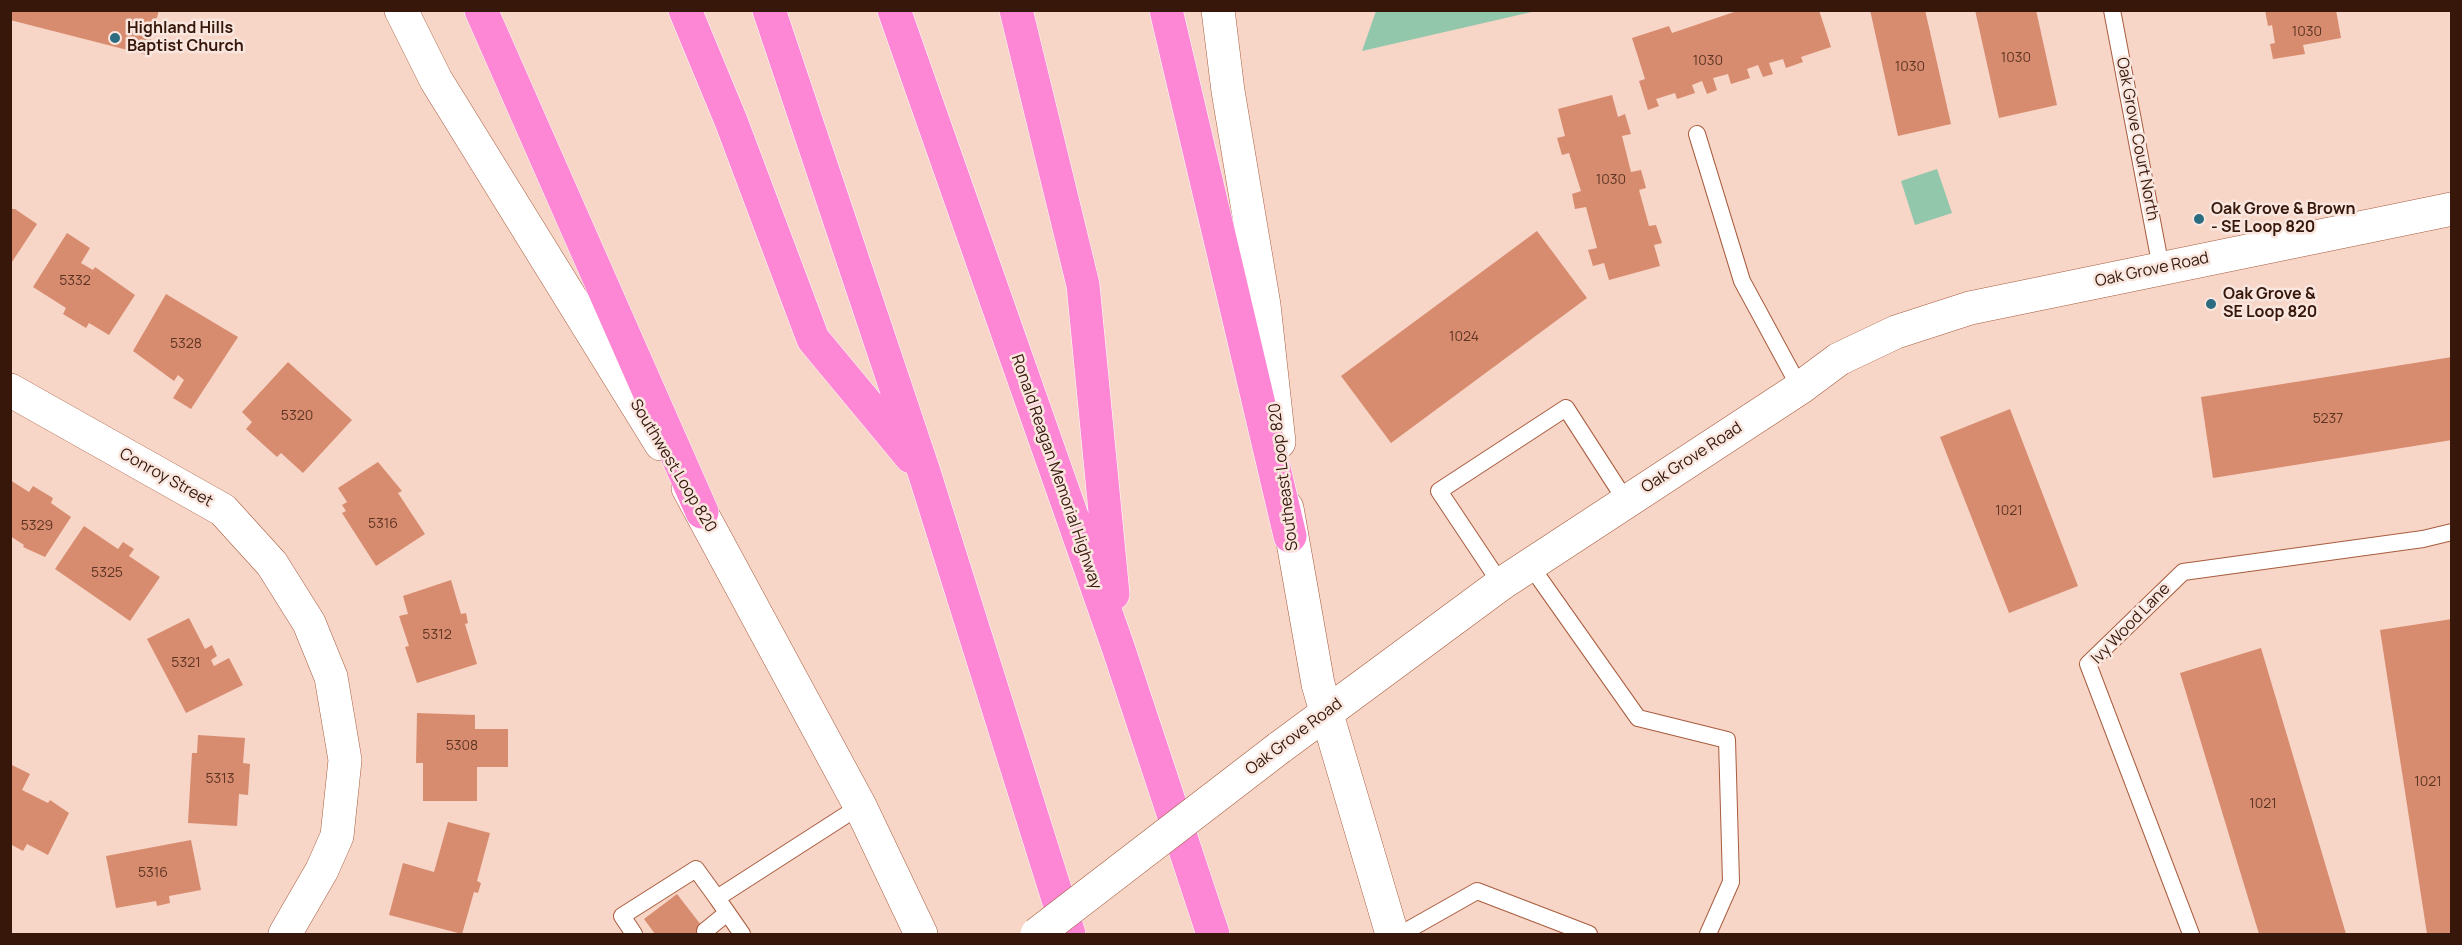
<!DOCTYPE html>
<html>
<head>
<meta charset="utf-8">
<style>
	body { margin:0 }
	#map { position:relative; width:2462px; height:945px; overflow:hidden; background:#f7d5c7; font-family:Manrope,sans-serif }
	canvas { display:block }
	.frame { position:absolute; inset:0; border:12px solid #36170a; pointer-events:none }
</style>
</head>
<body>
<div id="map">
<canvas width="2462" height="945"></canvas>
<div class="frame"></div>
</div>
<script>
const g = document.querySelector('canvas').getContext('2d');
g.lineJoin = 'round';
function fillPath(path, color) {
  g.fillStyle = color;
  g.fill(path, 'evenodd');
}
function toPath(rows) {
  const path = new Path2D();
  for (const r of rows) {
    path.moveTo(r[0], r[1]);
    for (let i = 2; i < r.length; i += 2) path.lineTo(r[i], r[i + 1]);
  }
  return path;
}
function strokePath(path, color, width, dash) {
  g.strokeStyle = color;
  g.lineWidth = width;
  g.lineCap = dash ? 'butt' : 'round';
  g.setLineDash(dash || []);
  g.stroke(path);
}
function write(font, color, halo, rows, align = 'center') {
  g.font = font + ' Manrope,sans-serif';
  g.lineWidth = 5;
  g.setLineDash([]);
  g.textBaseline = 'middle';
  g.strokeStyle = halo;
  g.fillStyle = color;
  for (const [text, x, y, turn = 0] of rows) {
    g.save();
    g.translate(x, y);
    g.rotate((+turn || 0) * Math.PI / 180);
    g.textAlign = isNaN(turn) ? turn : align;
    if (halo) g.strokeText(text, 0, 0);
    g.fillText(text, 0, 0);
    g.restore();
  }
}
fillPath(toPath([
	[1376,11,1376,10,1536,11,1362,51],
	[1937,169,1952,213,1915,225,1901,181]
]), '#93c7ac');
fillPath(toPath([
	[10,10,159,10,147,55,10,20],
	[1740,10,1819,10,1831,47,1801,57,1803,62,1786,68,1783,59,1769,63,1773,74,1763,77,1758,65,1747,69,1750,78,1731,84,1728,74,1713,78,1717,90,1707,94,1702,81,1692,85,1695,93,1677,99,1675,93,1656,99,1659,106,1648,110,1639,81,1645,79,1632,38,1669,26,1672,33],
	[1870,10,1925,10,1951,124,1898,136],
	[1975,10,2036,10,2057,105,1999,118],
	[2265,10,2336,10,2341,38,2303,45,2305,54,2273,59,2270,44,2275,43,2272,25,2268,26],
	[1612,95,1618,117,1625,114,1631,134,1622,136,1631,172,1641,170,1646,188,1639,190,1649,226,1656,225,1662,243,1654,245,1660,266,1609,280,1604,263,1593,266,1588,250,1597,248,1586,207,1575,209,1572,194,1581,191,1569,153,1562,155,1557,138,1565,136,1558,109],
	[10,209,15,209,37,224,10,265],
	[1537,231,1587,298,1391,443,1341,376],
	[67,233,90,248,81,263,93,270,95,267,135,295,109,335,89,323,86,328,63,314,66,308,33,287],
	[166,294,238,337,191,409,173,398,184,380,178,375,174,381,133,351],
	[2452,357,2452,440,2213,478,2201,397],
	[288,362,352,420,303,473,281,453,277,457,246,429,252,422,242,412],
	[2010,409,2078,586,2009,613,1940,437],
	[378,462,402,491,398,493,425,534,376,566,342,513,346,511,342,505,347,502,338,488],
	[10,480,29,492,33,486,53,498,51,503,71,517,45,557,23,547,24,545,10,536],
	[84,526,118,549,123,542,134,549,129,556,160,577,130,621,55,569],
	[451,580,461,614,466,613,468,623,465,624,477,664,417,683,405,647,409,646,399,616,408,614,403,596],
	[189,618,205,649,212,645,217,656,211,660,214,666,229,658,243,685,186,713,147,639],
	[2452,619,2452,934,2427,934,2380,630],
	[2261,648,2346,934,2259,934,2180,673],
	[417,713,475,715,475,729,508,729,508,767,477,767,477,801,423,801,423,763,416,763],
	[198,735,245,738,243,763,250,764,248,795,239,794,237,826,188,823,192,753,197,753],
	[10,764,30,774,22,790,48,803,50,800,69,813,48,855,27,844,23,851,10,844],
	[448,822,490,833,477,881,481,883,478,893,474,892,462,934,389,915,403,863,434,872],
	[191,840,201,890,169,896,170,903,157,906,156,901,116,908,106,856],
	[677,894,708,934,655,934,644,919]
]), '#d88c6f');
const service = toPath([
	[2112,10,2161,268],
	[1697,134,1742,281,1800,388],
	[1530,565,1638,718,1727,740,1731,882,1708,934],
	[1501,584,1439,491,1566,408,1626,501],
	[705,931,727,913],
	[634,934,622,916,696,869,717,898],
	[742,934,717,898,860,806],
	[1401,934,1477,891,1589,934],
	[2191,934,2088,664,2183,572,2423,539,2452,532]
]);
const minor = toPath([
	[10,390,223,510,272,564,309,623,331,677,345,760,337,836,322,870,285,934]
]);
const tertiary = toPath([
	[1279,748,1501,584,1800,388,1839,359,1896,332,1970,308,2452,209]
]);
const secondary = toPath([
	[401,10,436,80,661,444],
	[1218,10,1228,91,1264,305,1279,442],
	[688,488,860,806,921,934],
	[1287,508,1318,684,1392,934]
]);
const motorway = toPath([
	[481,10,702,512],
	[685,10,731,121,813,339,911,457],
	[769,10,924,472,1069,934],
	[894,10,1118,647,1213,934],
	[1016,10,1083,285,1113,594],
	[1166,10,1290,536]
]);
strokePath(service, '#a85c3e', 18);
strokePath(minor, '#a85c3e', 34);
strokePath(tertiary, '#a85c3e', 34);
strokePath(secondary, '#a85c3e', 34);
strokePath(motorway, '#fff', 34);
strokePath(service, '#fff', 16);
strokePath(minor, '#fff', 33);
strokePath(tertiary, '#fff', 33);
strokePath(secondary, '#fff', 33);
strokePath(motorway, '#fd87d4', 33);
const tertiaryBridge = toPath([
	[1037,934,1279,748]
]);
strokePath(tertiaryBridge, '#a85c3e', 34, []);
strokePath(tertiaryBridge, '#fff', 33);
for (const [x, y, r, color] of [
	[115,38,6,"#2c6c81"],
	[2199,219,6,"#2c6c81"],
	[2211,304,6,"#2c6c81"]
]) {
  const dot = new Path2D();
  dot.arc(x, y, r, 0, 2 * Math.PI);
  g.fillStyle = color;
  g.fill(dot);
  strokePath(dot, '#f8e6df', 2);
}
write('14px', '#5e3423', null, [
	["1030",2307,32],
	["1030",2016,58],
	["1030",1708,61],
	["1030",1910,67],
	["1030",1611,180],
	["5332",75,281],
	["1024",1464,337],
	["5328",186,344],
	["5320",297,416],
	["5237",2328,419],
	["1021",2009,511],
	["5316",383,524],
	["5329",37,526],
	["5325",107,573],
	["5312",437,635],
	["5321",186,663],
	["5308",462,746],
	["5313",220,779],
	["1021",2428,782],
	["1021",2263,804],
	["5316",153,873]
]);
write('bold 16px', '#36170a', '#f8e6df', [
	["Highland Hills",127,29],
	["Baptist Church",127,47],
	["Oak Grove & Brown",2211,210],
	["- SE Loop 820",2211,228],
	["Oak Grove &",2223,295],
	["SE Loop 820",2223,313]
], 'left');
write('16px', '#36170a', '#f8e6df', [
	["Oak Grove Court North",2137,139,79],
	["Oak Grove Road",2152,270,-12],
	["Oak Grove Road",1692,458,-33],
	["Southwest Loop 820",673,466,59],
	["Ronald Reagan Memorial Highway",1056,472,71],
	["Southeast Loop 820",1284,477,-97],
	["Conroy Street",166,478,29],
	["Ivy Wood Lane",2131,624,-46],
	["Oak Grove Road",1294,737,-37]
]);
</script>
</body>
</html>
